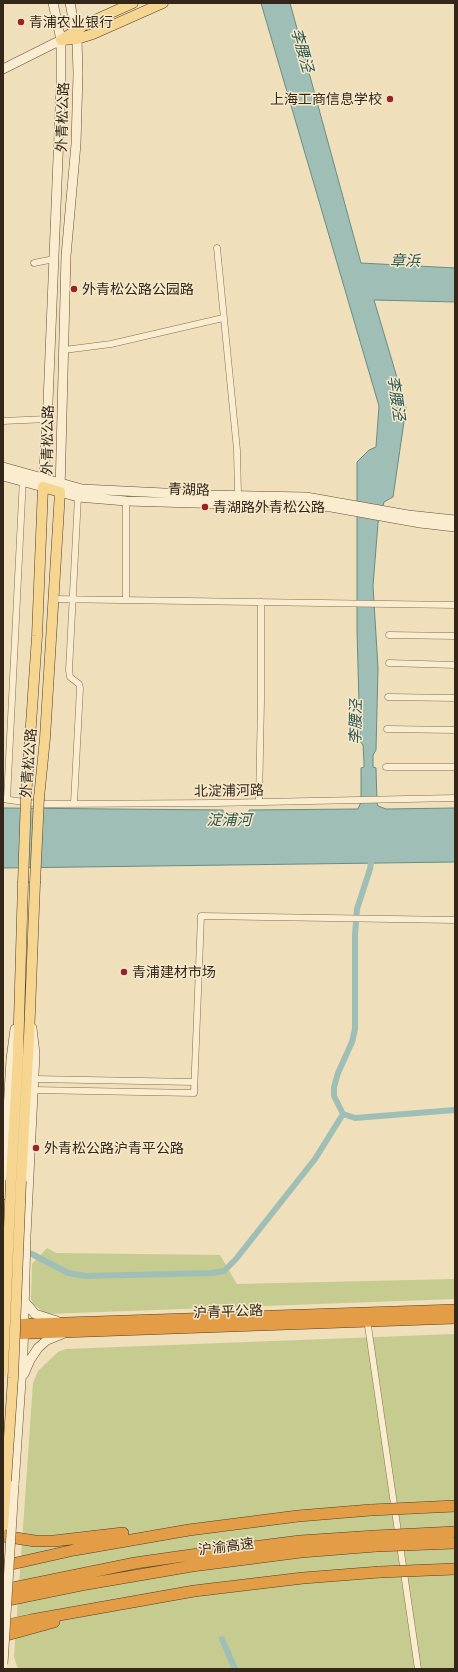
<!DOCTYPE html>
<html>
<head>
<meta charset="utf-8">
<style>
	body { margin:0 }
	#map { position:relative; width:458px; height:1672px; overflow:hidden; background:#efdfbb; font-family:Georgia,serif }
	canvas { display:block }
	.frame { position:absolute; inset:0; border:4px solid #34271a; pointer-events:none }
</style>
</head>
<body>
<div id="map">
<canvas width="458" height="1672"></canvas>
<div class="frame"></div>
</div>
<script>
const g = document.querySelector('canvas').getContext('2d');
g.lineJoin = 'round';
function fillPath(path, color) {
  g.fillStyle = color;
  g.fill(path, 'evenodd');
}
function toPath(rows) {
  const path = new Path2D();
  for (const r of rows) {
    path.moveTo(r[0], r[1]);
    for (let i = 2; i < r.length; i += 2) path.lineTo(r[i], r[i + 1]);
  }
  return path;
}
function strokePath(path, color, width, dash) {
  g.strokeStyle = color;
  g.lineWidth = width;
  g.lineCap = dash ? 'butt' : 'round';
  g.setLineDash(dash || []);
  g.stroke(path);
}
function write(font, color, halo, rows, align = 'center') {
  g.font = font + ' Georgia,"Noto Sans SC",serif';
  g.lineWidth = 3;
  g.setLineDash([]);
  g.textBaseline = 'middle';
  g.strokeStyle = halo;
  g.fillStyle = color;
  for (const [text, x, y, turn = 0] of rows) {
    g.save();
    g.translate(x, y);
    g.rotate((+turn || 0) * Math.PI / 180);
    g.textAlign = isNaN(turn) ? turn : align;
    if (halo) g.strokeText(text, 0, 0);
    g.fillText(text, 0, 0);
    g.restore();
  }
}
fillPath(toPath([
	[47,1248,56,1253,220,1255,237,1284,455,1279,455,1299,46,1314,33,1304,31,1299,32,1264],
	[455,1334,455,1669,18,1669,14,1657,33,1383,38,1371,58,1352,66,1349]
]), '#c6cc8f');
const water = toPath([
	[261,3,290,3,361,263,455,268,455,302,374,300,406,408,393,497,384,502,378,523,373,586,378,668,376,750,373,755,373,767,376,768,377,803,378,806,386,809,455,808,455,862,3,868,3,808,223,810,223,813,249,814,249,810,358,809,361,802,361,768,364,767,364,762,363,745,360,741,357,630,357,462,369,450,376,447,379,406,261,3]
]);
fillPath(water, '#9fbfb6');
strokePath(water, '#678c83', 1);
strokePath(toPath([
	[372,855,370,869,357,909,355,935,355,1029,352,1042,338,1073,334,1087,334,1096,343,1114,355,1118,455,1110],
	[22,1251,32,1254,68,1273,86,1276,212,1273,224,1271,236,1259,315,1159,343,1114],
	[222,1639,235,1669]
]), '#9fbfb6', 6);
const street = toPath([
	[217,248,237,450,238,495],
	[34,263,54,259],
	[64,350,111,344,223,318],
	[3,421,47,419],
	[126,501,126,600],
	[53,599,455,605],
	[389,635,455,636],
	[389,663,455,665],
	[388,697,455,698],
	[387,729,455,730],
	[386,767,455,767],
	[3,799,37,804,56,804,215,803,455,798],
	[7,799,23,478],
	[259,802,261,701,261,602],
	[74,803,80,688,79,684,70,677,69,670,78,497],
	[34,1079,194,1082],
	[33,1090,194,1093,201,916,455,920],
	[367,1319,418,1669]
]);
const secondary = toPath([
	[70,3,77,39,78,74,76,144,66,256,60,492,78,497,126,501,331,507,420,523,455,527],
	[3,69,61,40],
	[3,467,82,489,205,495,306,497,408,515,455,520],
	[3,476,43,487,48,402,61,85,61,40,53,3],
	[3,1195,11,1059,15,1029],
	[24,1301,35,1314,57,1321],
	[24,1374,30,1360,38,1348,47,1340,62,1334],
	[14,1485,23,1352,26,1235,35,1054,32,1028]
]);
const primary = toPath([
	[61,40,77,39,93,34,163,3],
	[61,40,86,24,133,3],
	[26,798,37,636,43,487,60,492,45,738,39,798],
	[11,1180,18,1055,23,883],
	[21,1181,29,1038,35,883]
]);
const highway = toPath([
	[6,1325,455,1310],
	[6,1334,455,1318],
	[3,1536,35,1541,54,1541,123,1533],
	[3,1566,74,1550,189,1530,298,1516,371,1510],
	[3,1590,135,1563,191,1555,300,1541,375,1536],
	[3,1601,81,1585,192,1566,301,1552,376,1546],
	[3,1626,31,1620,194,1591,303,1578,380,1572],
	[3,1636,54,1622]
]);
strokePath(street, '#866e54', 7);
strokePath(secondary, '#674f38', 10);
strokePath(primary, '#533d2a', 11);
strokePath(highway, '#533d2a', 12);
strokePath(street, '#faecce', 6);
strokePath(secondary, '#faecce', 9);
strokePath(primary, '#f5d58f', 10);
strokePath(highway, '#e39d46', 11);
const secondaryBridge = toPath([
	[3,1664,14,1485]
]);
const primaryBridge = toPath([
	[23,883,26,798],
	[35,883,39,798],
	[3,1371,11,1180],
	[3,1526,13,1378,21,1181]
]);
const highwayBridge = toPath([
	[371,1510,455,1506],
	[375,1536,455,1532],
	[376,1546,455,1543],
	[380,1572,455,1569]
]);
strokePath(secondaryBridge, '#674f38', 10, []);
strokePath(primaryBridge, '#533d2a', 11, []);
strokePath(highwayBridge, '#533d2a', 12, []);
strokePath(secondaryBridge, '#faecce', 9);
strokePath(primaryBridge, '#f5d58f', 10);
strokePath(highwayBridge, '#e39d46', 11);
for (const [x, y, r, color] of [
	[21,22,4,"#972325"],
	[390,99,4,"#972325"],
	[74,289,4,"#972325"],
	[205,507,4,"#972325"],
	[124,972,4,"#972325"],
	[36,1148,4,"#972325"]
]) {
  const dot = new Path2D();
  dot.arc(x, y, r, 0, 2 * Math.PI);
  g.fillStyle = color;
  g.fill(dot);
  strokePath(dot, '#f6e9ca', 1.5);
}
write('14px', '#34271a', '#f6e9ca', [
	["青浦农业银行",29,22],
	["上海工商信息学校",382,99,"right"],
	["外青松公路公园路",82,289],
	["青湖路外青松公路",213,507],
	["青浦建材市场",132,972],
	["外青松公路沪青平公路",44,1148]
], 'left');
write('14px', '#34271a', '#f6e9ca', [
	["外青松公路",62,117,-88],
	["外青松公路",47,440,-89],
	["青湖路",189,489,2],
	["外青松公路",28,763,-85],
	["北淀浦河路",229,790,-1],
	["沪青平公路",228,1311,-2],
	["沪渝高速",226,1546,-7]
]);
write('italic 15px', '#295552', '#f6e9ca', [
	["李腰泾",303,50,74],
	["章浜",405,260,1],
	["李腰泾",397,398,82],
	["李腰泾",355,722,-89],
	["淀浦河",229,819]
]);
</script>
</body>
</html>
